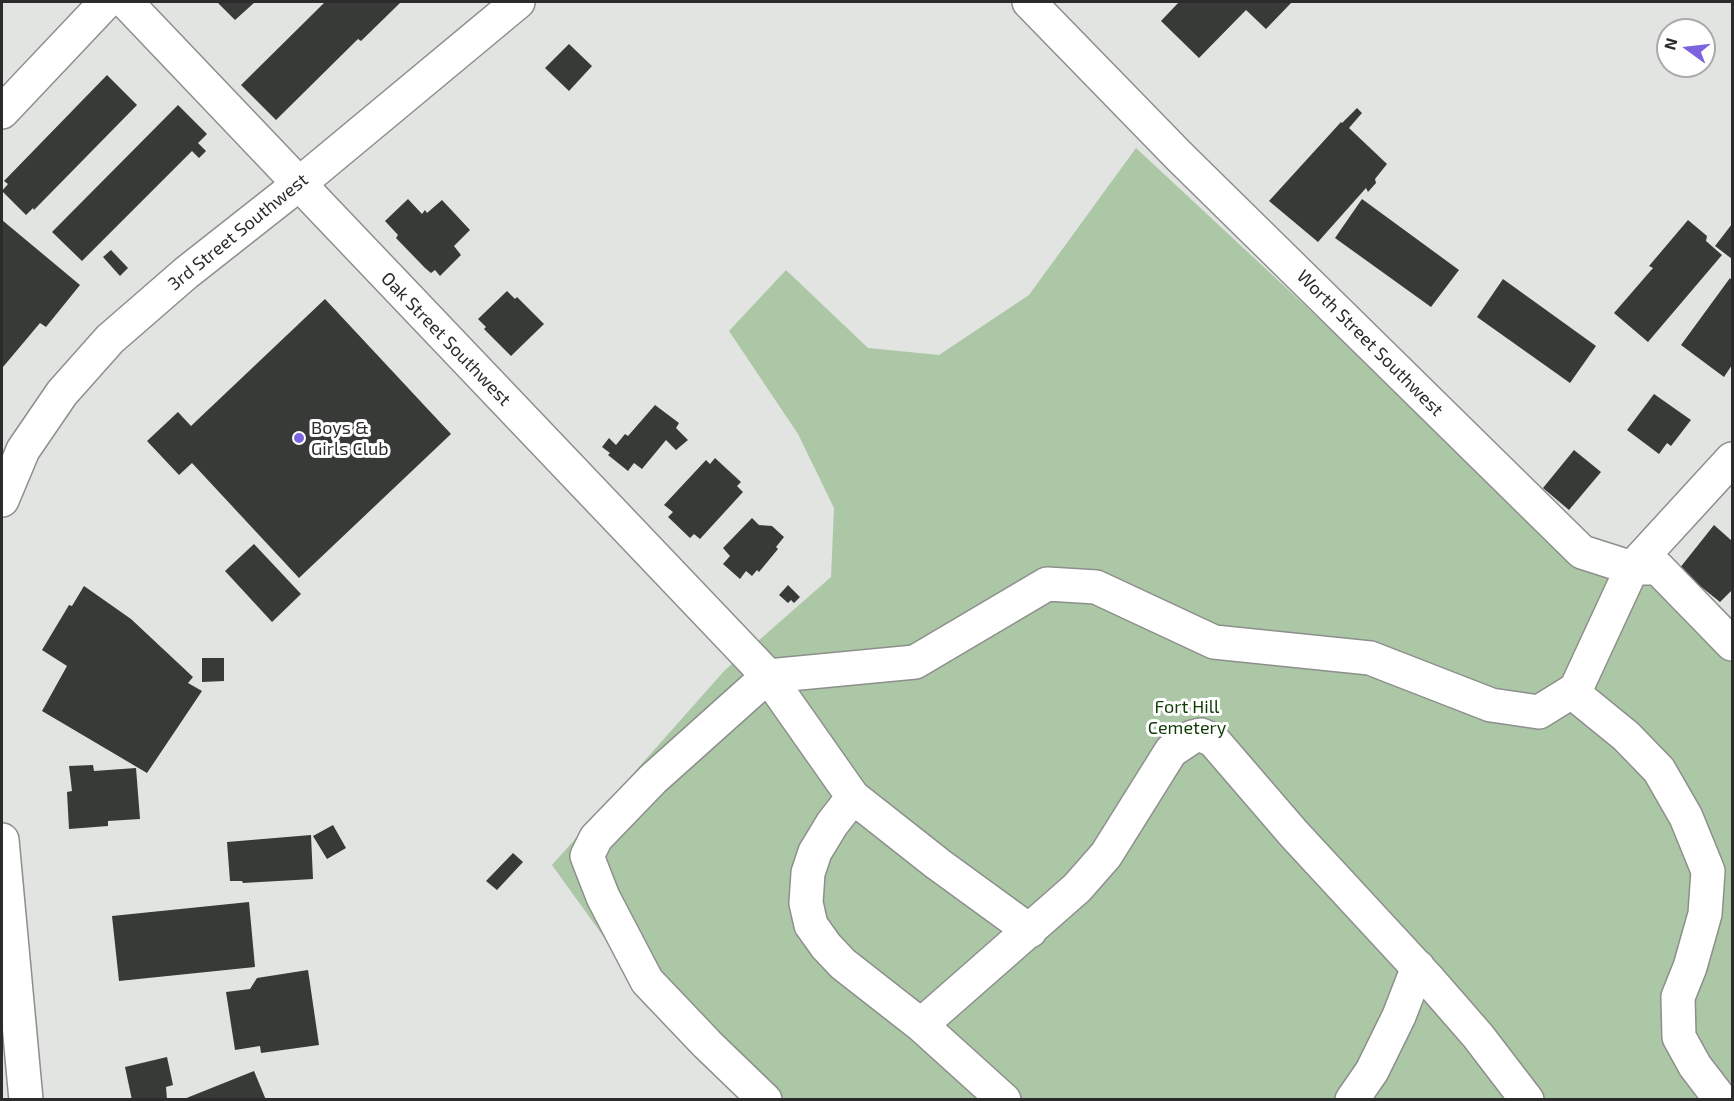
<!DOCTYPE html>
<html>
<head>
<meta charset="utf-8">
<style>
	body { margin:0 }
	#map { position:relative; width:1734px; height:1101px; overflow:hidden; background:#e1e4e0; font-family:"Exo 2",sans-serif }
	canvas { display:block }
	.frame { position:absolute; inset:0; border:3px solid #2a2b2a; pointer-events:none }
	.north { position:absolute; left:1656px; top:18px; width:60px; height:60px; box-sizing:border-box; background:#fff; border:2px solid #aaa; border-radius:50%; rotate:285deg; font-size:16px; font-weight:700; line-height:24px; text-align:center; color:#2a2b2a }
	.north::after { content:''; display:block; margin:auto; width:21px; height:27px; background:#7c64df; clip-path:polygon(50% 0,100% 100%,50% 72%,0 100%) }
</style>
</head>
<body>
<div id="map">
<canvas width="1734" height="1101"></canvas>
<div class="frame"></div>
<div class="north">N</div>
</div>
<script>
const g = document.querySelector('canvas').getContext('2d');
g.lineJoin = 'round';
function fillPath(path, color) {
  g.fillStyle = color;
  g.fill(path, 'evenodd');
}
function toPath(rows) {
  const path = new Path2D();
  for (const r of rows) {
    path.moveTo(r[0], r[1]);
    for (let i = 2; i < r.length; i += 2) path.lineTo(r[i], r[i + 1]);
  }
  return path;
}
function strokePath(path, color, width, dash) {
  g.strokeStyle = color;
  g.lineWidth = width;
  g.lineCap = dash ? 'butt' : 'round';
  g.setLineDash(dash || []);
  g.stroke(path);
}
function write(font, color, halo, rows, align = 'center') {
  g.font = font + ' "Exo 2",sans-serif';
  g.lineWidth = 6;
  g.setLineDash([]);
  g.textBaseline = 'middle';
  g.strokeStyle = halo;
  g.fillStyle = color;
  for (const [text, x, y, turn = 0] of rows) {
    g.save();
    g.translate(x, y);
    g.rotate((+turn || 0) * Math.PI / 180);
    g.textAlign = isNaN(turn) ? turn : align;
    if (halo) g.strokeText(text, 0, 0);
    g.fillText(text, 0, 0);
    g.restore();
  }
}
fillPath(toPath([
	[1136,148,1574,556,1653,577,1732,651,1732,1099,748,1099,644,993,552,865,725,670,831,577,834,508,798,434,729,331,786,270,868,348,939,355,1029,295]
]), '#acc7a6');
fillPath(toPath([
	[217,2,255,2,235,20],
	[325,2,401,2,361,41,358,39,276,120,241,85],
	[1179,2,1292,2,1266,29,1246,10,1199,58,1161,21],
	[569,44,592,66,569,91,545,68],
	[107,75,137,105,34,210,33,208,26,215,2,191,8,184,4,181],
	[178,105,207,134,198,143,206,151,199,158,192,151,82,261,52,232],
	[1357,108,1362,113,1349,128,1387,164,1375,179,1376,183,1368,192,1366,188,1318,242,1269,201,1341,122,1342,123],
	[408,199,422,214,425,210,427,213,442,200,470,230,454,246,461,255,440,276,435,270,431,273,425,268,396,238,398,235,385,221],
	[1362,199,1459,270,1431,307,1335,238],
	[2,220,80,285,46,327,40,323,3,367,2,364],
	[1688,220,1707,236,1706,241,1722,255,1648,342,1614,313,1653,268,1649,266],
	[1732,224,1732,259,1715,246],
	[111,250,128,268,120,276,103,257],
	[1730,278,1732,281,1732,365,1724,377,1681,345],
	[1503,279,1596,346,1570,383,1477,317],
	[507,291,515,299,517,297,544,324,511,356,484,329,486,327,478,319],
	[325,299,451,434,299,578,192,463,179,475,147,441,178,412,191,426],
	[1654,394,1691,420,1671,446,1667,443,1659,454,1627,430],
	[655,405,679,423,676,428,688,440,676,450,666,440,642,469,634,463,628,471,608,455,610,453,602,447,609,438,616,445,625,434,628,436],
	[1574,450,1601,472,1569,510,1543,488],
	[715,458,741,482,737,486,743,492,700,539,694,534,690,538,668,517,673,512,664,505,706,460,710,464],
	[752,518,759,525,772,526,784,537,776,547,778,549,759,572,757,570,752,576,746,571,740,579,723,564,730,556,723,548],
	[1714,525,1732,541,1732,590,1720,602,1679,569],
	[254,544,301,594,272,622,225,571],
	[788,585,800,597,794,603,791,600,788,603,779,595],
	[84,586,131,619,193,677,188,683,202,691,147,773,42,711,67,666,42,650,69,605,72,606],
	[202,658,224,658,224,681,202,682],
	[93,765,94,771,136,768,140,819,108,821,108,826,69,829,67,792,72,791,69,766],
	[333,825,346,848,327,859,313,836],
	[311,835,313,879,243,883,242,881,230,881,227,842],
	[513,853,523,862,497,890,486,881],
	[249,902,255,967,119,981,112,916],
	[308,970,319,1045,261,1053,260,1046,235,1050,226,992,250,989,257,978],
	[167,1057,173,1085,166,1087,167,1100,132,1100,125,1067],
	[254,1071,266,1100,184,1100,184,1099]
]), '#373a36');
const minor = toPath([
	[126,2,768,676,853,797,938,864,1030,931],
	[1029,2,1179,156,1582,552,1632,568,1658,568,1732,644],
	[2,112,106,2],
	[1572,692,1626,736,1659,770,1686,817,1708,871,1705,914,1690,967,1678,997,1679,1037,1695,1066,1721,1100],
	[853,797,832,824,815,852,808,873,806,903,811,925,826,946,843,964,921,1025,1004,1100],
	[921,1025,1077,888,1106,855,1171,751,1192,737,1201,735,1213,740,1294,834,1430,981,1478,1036,1527,1100],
	[765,1100,707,1044,647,981,603,897,587,856,596,838,653,779,768,676,915,662,1047,584,1096,587,1214,642,1370,658,1491,705,1539,712,1576,689,1632,568,1732,459],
	[1352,1100,1372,1071,1399,1016,1418,967]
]);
const major = toPath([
	[2,500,23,450,62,393,110,339,186,273,299,184,518,2],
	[2,840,26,1100]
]);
strokePath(minor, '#8c8f8b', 36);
strokePath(major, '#8c8f8b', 36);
strokePath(minor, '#fff', 33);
strokePath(major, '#fff', 33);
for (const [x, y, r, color] of [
	[299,438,6,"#7c64df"]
]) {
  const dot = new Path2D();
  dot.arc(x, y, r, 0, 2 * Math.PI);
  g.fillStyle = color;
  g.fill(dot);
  strokePath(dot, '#fff', 2);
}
write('18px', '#2a2b2a', '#fff', [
	["3rd Street Southwest",238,232,-39],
	["Oak Street Southwest",446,339,46],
	["Worth Street Southwest",1370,343,45]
]);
write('18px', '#2a2b2a', '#fff', [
	["Boys &",311,428],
	["Girls Club",311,449]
], 'left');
write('18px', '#123c06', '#fff', [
	["Fort Hill",1187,707],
	["Cemetery",1187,728]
]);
</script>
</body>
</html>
